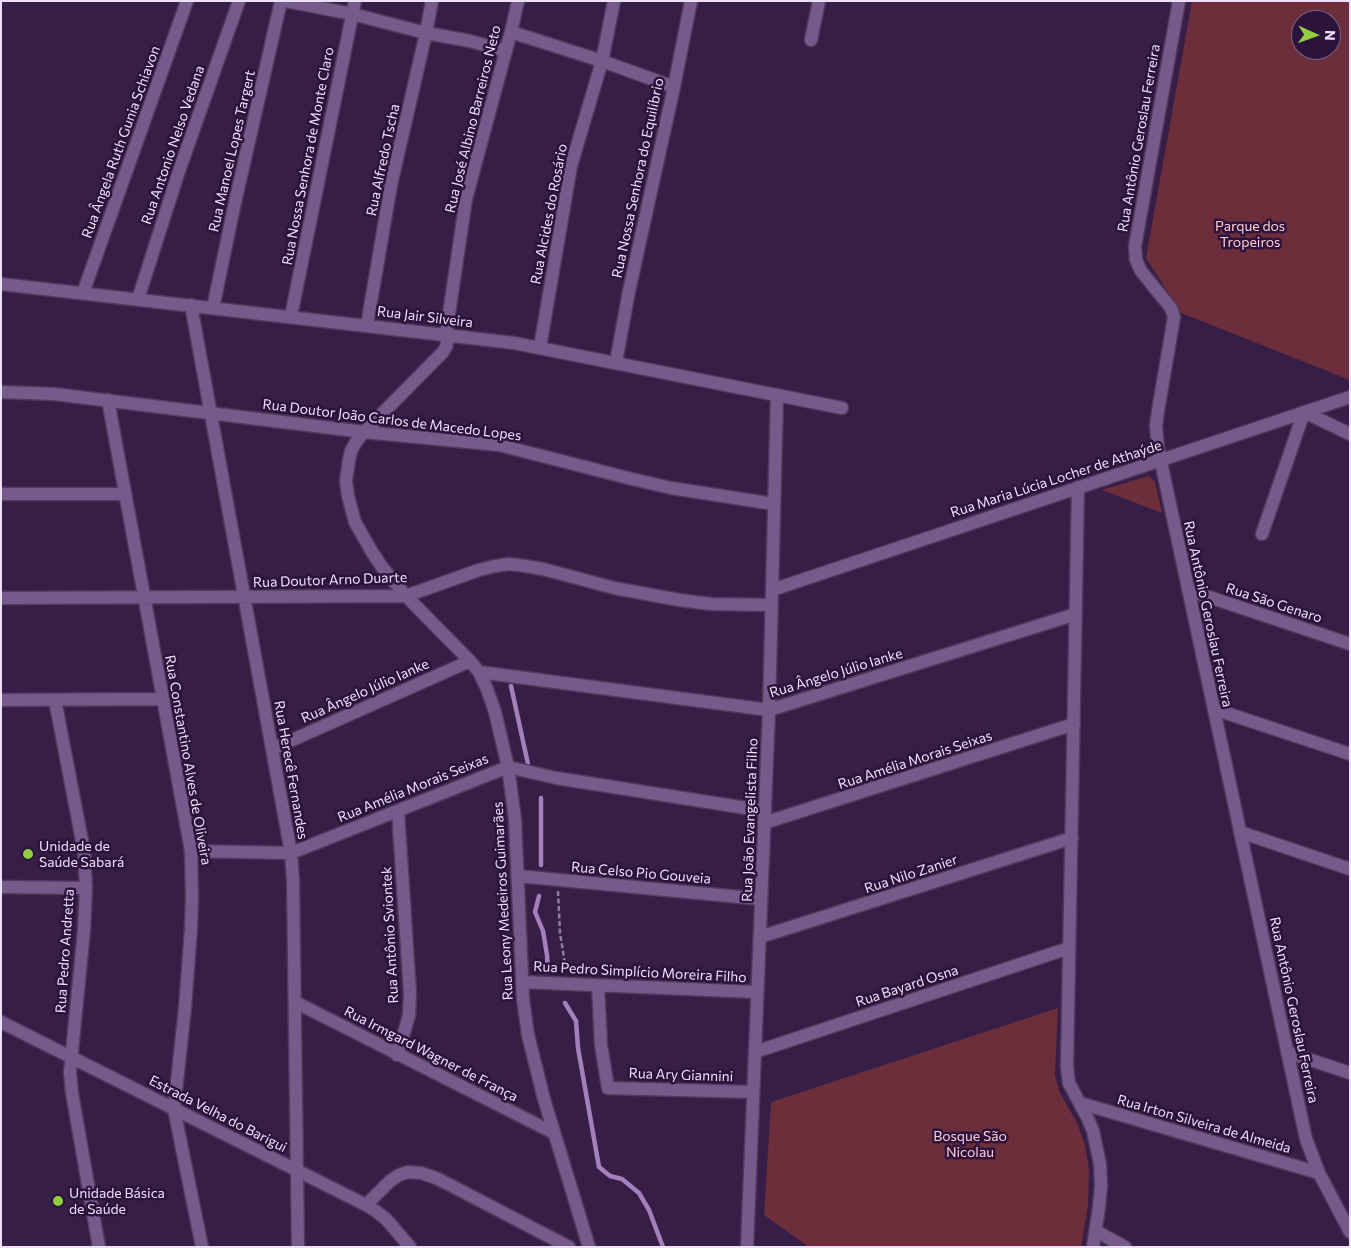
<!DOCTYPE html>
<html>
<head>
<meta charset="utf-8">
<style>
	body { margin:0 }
	#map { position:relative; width:1351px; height:1248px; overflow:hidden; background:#361e47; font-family:Commissioner,sans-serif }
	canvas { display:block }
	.frame { position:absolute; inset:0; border:2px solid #eedffa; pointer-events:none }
	.north { position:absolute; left:1291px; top:10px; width:50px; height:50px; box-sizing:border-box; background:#2c133c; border:1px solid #7a6588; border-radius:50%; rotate:92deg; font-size:14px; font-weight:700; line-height:20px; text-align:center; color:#eedffa }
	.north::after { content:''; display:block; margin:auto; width:18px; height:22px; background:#90cd40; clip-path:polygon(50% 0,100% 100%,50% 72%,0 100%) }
</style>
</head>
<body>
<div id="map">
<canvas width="1351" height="1248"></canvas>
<div class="frame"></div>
<div class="north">N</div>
</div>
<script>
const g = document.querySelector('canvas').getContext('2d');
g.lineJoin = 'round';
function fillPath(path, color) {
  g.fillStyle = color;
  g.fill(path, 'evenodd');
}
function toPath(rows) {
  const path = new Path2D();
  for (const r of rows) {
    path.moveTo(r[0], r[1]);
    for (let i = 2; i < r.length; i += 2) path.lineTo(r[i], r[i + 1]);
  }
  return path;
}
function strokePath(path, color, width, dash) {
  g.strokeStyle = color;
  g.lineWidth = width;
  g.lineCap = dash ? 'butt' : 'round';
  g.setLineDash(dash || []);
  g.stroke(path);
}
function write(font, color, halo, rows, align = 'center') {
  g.font = font + ' Commissioner,sans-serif';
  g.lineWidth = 5;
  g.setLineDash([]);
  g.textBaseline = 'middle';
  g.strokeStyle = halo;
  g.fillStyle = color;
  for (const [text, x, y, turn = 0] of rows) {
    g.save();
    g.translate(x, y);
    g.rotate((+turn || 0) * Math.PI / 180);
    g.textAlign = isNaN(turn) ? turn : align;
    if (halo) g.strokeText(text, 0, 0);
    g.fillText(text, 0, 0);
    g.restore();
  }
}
fillPath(toPath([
	[1192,1,1350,1,1350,380,1181,313,1146,258],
	[1301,20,1331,20,1331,50,1301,50],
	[1148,476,1151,478,1155,482,1162,513,1102,490],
	[1058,1008,1055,1075,1059,1091,1077,1123,1085,1145,1089,1170,1088,1206,1081,1247,809,1247,764,1215,771,1102]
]), '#6b2e3a');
strokePath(toPath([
	[511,686,528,764],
	[541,798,541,865],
	[539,896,535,912,543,931,547,955,548,972],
	[565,1003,576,1021,578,1048,599,1167,610,1176,622,1179,639,1193,649,1210,663,1247]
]), '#a380bc', 4.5);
const minor = toPath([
	[286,1,352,14,426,33,470,41,506,51],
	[518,1,511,32,466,199,446,334,447,343,446,347,443,352,364,432,356,442,351,451,349,460,346,481,348,496,355,522,372,552,382,567,406,596,470,661,479,672,487,689,495,712,508,767,515,819,523,999,528,1035,544,1099,589,1247],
	[1179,1,1135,246,1136,260,1141,271,1171,308,1174,317,1158,411,1156,426,1158,448,1306,1139,1319,1173,1350,1232],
	[511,32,602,61,674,87],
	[811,40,819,1],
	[1,284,514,343,842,408],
	[83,293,187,1],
	[138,299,179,171,239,1],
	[191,305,291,853,293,881,298,1247],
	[213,308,234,207,281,1],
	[291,316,355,1],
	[367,325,391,185,426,33,432,1],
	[540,347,571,166,602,61,614,1],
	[616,362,629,291,674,87,691,1],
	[1,392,54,394,364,432,499,445,628,478,671,488,774,504],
	[108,400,191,851,192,897,191,929,185,1008,174,1109,202,1247],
	[1078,487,1067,1067,1069,1083,1088,1119,1093,1131,1100,1164,1101,1186,1099,1207,1093,1247],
	[1,494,125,494],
	[1262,534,1304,412,1350,434],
	[772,590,1350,397],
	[1188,590,1350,644],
	[1,598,406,596,479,570,495,566,509,564,525,566,543,569,614,588,679,600,711,604,772,605],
	[479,672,769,710,1076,614],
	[1,700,163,699],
	[55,700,84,851,86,888,84,930,70,1072,72,1093,99,1247],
	[1214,709,1350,754],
	[272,749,470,661],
	[764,823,1074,724],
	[1240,832,1350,869],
	[191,851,291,853,508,767,556,778,765,811],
	[518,876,761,899],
	[1,887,86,888],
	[760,937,1072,838],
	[522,982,757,992],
	[598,985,601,1045,608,1088,753,1092],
	[295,1002,554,1133],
	[1,1022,366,1205,377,1212,386,1219,410,1247],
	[755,1052,1069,948],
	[1287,1052,1350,1073],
	[397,1055,406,1026,409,1015,410,993,398,811],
	[1080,1103,1319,1173],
	[366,1205,390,1181,399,1175,408,1172,421,1173,436,1178,450,1185,569,1247],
	[1096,1231,1125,1247],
	[747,1247,769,710,777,395]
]);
strokePath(minor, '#50395d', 15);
strokePath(toPath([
	[558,891,560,933,566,970]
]), '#907d9f', 2.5, [5, 2.5]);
strokePath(minor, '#765b8a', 12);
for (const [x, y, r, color] of [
	[28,854,6,"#90cd40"],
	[58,1201,6,"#90cd40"]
]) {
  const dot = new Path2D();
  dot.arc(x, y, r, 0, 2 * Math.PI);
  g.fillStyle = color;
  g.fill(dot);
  strokePath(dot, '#2c133c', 2);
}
write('14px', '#eedffa', '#2c133c', [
	["Rua José Albino Barreiros Neto",473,119,-76],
	["Rua Antônio Geroslau Ferreira",1139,138,-80],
	["Rua Ângela Ruth Gunia Schiavon",121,142,-70],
	["Rua Antonio Nelso Vedana",173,145,-71],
	["Rua Manoel Lopes Targert",232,151,-77],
	["Rua Nossa Senhora de Monte Claro",308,156,-79],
	["Rua Alfredo Tscha",383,160,-78],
	["Rua Nossa Senhora do Equilíbrio",638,178,-78],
	["Rua Alcides do Rosário",549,214,-79],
	["Rua Jair Silveira",425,317,7],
	["Rua Doutor João Carlos de Macedo Lopes",392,420,7],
	["Rua Maria Lúcia Locher de Athaýde",1056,479,-18],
	["Rua Doutor Arno Duarte",330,580,-2],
	["Rua São Genaro",1274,603,18],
	["Rua Antônio Geroslau Ferreira",1208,614,78],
	["Rua Ângelo Júlio Ianke",836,673,-17],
	["Rua Ângelo Júlio Ianke",365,691,-24],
	["Rua Constantino Alves de Oliveira",188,760,80],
	["Rua Amélia Morais Seixas",915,760,-18],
	["Rua Herecê Fernandes",291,770,80],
	["Rua Amélia Morais Seixas",413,788,-22],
	["Rua João Evangelista Filho",750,820,-88],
	["Rua Celso Pio Gouveia",641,873,5],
	["Rua Nilo Zanier",911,874,-18],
	["Rua Leony Medeiros Guimarães",503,901,-93],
	["Rua Antônio Sviontek",390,935,-93],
	["Rua Pedro Andretta",65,951,-86],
	["Rua Pedro Simplício Moreira Filho",640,972,3],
	["Rua Bayard Osna",907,986,-18],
	["Rua Antônio Geroslau Ferreira",1294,1010,78],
	["Rua Irmgard Wagner de França",431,1054,27],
	["Rua Ary Giannini",681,1075,2],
	["Estrada Velha do Barigui",218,1114,27],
	["Rua Irton Silveira de Almeida",1204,1124,16]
]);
write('14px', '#ffcad1', '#2c133c', [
	["Parque dos",1250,226],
	["Tropeiros",1250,242],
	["Bosque São",970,1136],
	["Nicolau",970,1152]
]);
write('14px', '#eedffa', '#2c133c', [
	["Unidade de",39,846],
	["Saúde Sabará",39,862],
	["Unidade Básica",69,1193],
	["de Saúde",69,1209]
], 'left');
</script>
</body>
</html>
